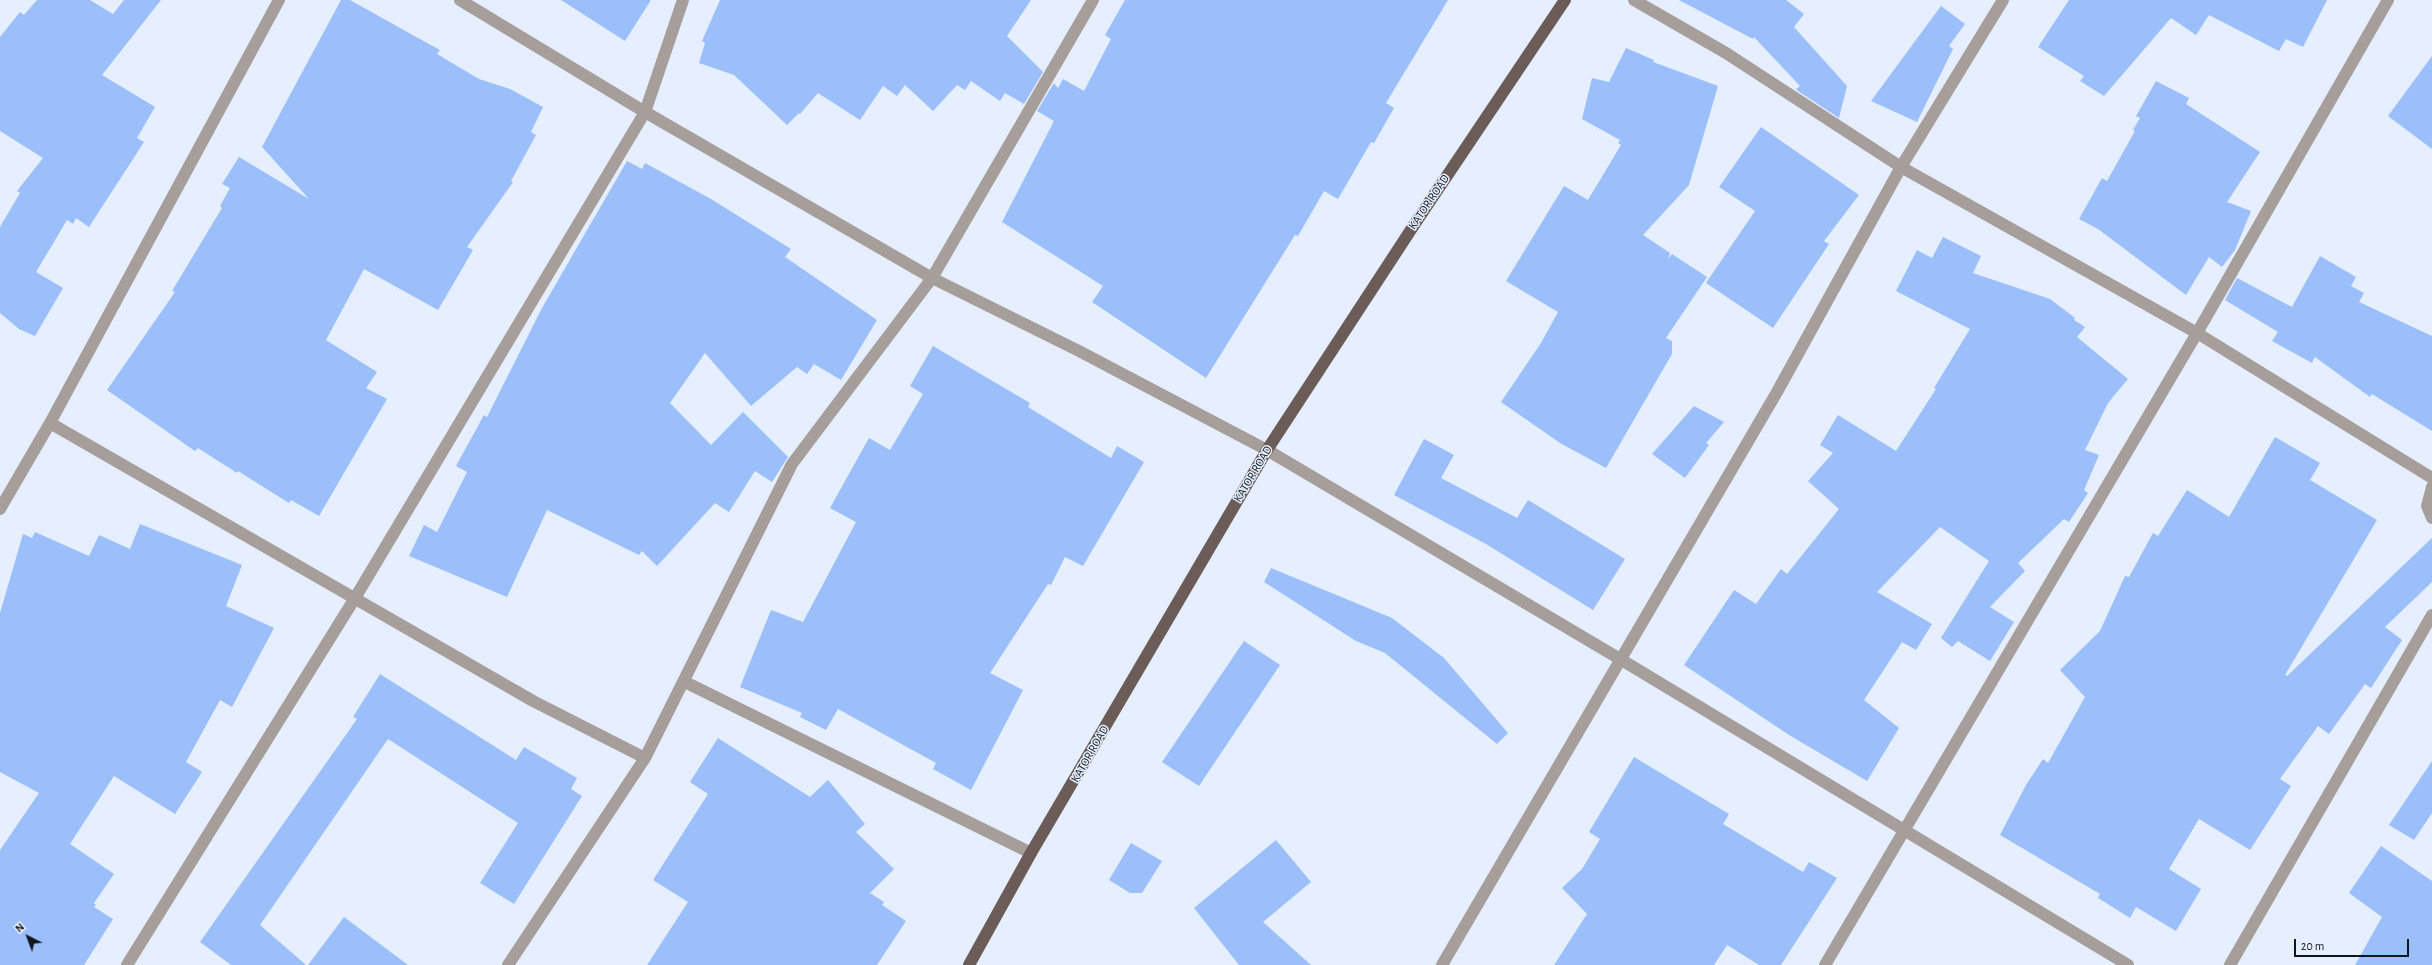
<!DOCTYPE html>
<html>
<head>
<meta charset="utf-8">
<style>
	body { margin:0 }
	#map { position:relative; width:2432px; height:965px; overflow:hidden; background:#e5efff; font-family:"Alegreya Sans",sans-serif }
	canvas { display:block }
	.north { position:absolute; left:8px; top:917px; width:40px; height:40px; -webkit-text-stroke:3px #e5efff; paint-order:stroke; rotate:318deg; font-size:11px; font-weight:700; line-height:16px; text-align:center; color:#12151b }
	.north::after { content:''; display:block; margin:auto; width:14px; height:18px; background:#12151b; clip-path:polygon(50% 0,100% 100%,50% 72%,0 100%) }
	.scale { position:absolute; left:2294px; top:939px; width:115px; height:18px; box-sizing:border-box; border:2px solid #12151b; border-top:0; padding-left:5px; font-size:12px; line-height:14px; white-space:nowrap; color:#12151b; -webkit-text-stroke:3px #e5efff; paint-order:stroke }
</style>
</head>
<body>
<div id="map">
<canvas width="2432" height="965"></canvas>
<div class="north">N</div>
<div class="scale">20 m</div>
</div>
<script>
const g = document.querySelector('canvas').getContext('2d');
g.lineJoin = 'round';
function fillPath(path, color) {
  g.fillStyle = color;
  g.fill(path, 'evenodd');
}
function toPath(rows) {
  const path = new Path2D();
  for (const r of rows) {
    path.moveTo(r[0], r[1]);
    for (let i = 2; i < r.length; i += 2) path.lineTo(r[i], r[i + 1]);
  }
  return path;
}
function strokePath(path, color, width, dash) {
  g.strokeStyle = color;
  g.lineWidth = width;
  g.lineCap = dash ? 'butt' : 'round';
  g.setLineDash(dash || []);
  g.stroke(path);
}
function write(font, color, halo, rows, align = 'center') {
  g.font = font + ' "Alegreya Sans",sans-serif';
  g.lineWidth = 3;
  g.setLineDash([]);
  g.textBaseline = 'middle';
  g.strokeStyle = halo;
  g.fillStyle = color;
  for (const [text, x, y, turn = 0] of rows) {
    g.save();
    g.translate(x, y);
    g.rotate((+turn || 0) * Math.PI / 180);
    g.textAlign = isNaN(turn) ? turn : align;
    if (halo) g.strokeText(text, 0, 0);
    g.fillText(text, 0, 0);
    g.restore();
  }
}
fillPath(toPath([
	[37,0,90,0,113,14,124,0,161,0,102,75,155,107,137,138,144,142,89,227,76,218,73,224,67,220,36,272,63,288,35,336,19,329,0,313,0,227,20,193,17,191,43,158,0,131,0,37,20,12,24,15],
	[341,0,350,0,418,38,440,50,437,54,479,79,510,89,543,107,531,132,536,135,511,181,513,182,467,247,473,250,438,310,364,269,326,340,377,372,366,388,387,399,319,516,291,500,289,503,238,471,237,473,198,448,195,451,107,390,175,292,172,291,222,208,220,206,230,188,222,184,239,157,309,199,262,147],
	[561,0,651,0,625,41],
	[720,0,1031,0,1007,36,1043,72,1024,104,1005,93,1000,101,971,81,965,90,957,85,933,111,905,85,897,96,883,86,860,120,818,93,800,114,799,113,787,125,734,75,699,63,705,43,702,41],
	[1125,0,1448,0,1386,103,1394,108,1374,143,1371,142,1338,199,1324,191,1298,236,1295,235,1206,378,1092,302,1103,286,1002,222,1054,121,1037,111,1054,83,1058,88,1063,79,1084,91,1111,39,1105,35],
	[1679,0,1786,0,1804,14,1794,27,1847,86,1839,118,1798,91,1796,89,1800,86,1754,37,1753,39],
	[2069,0,2327,0,2303,47,2286,39,2279,51,2209,15,2196,35,2171,18,2104,96,2080,81,2084,76,2038,47],
	[1941,6,1965,24,1949,46,1953,49,1917,122,1871,101],
	[1626,48,1654,60,1653,62,1718,86,1689,185,1643,235,1670,253,1668,259,1672,254,1707,277,1666,338,1672,341,1672,354,1606,468,1560,443,1501,402,1541,343,1558,312,1506,281,1564,186,1588,200,1621,145,1618,143,1620,140,1582,119,1592,78,1609,82],
	[2432,56,2432,149,2388,116],
	[2156,81,2189,98,2186,104,2260,152,2227,202,2251,211,2235,250,2222,267,2209,257,2186,295,2098,229,2079,219,2102,178,2107,181,2135,131,2133,130,2140,118,2136,116],
	[1761,127,1859,195,1824,241,1829,244,1773,328,1706,283,1755,211,1719,187],
	[627,161,642,169,645,163,711,199,791,249,785,257,877,320,841,380,814,364,807,374,797,367,751,406,705,353,670,403,711,445,743,412,788,457,772,482,755,471,729,512,715,503,657,566,642,551,639,555,547,510,507,597,409,556,424,525,437,532,467,472,456,466,484,415,487,417,542,308],
	[1943,237,1981,256,1973,273,2050,299,2075,318,2074,320,2085,327,2077,337,2128,379,2108,403,2085,450,2099,455,2084,490,2088,493,2069,522,2064,519,2018,563,2025,571,1990,607,2014,622,1990,661,1958,641,1952,647,1941,638,1989,561,1940,527,1877,592,1932,624,1916,650,1902,642,1864,700,1899,728,1867,781,1789,735,1684,665,1734,590,1756,604,1781,569,1787,574,1839,509,1808,481,1833,453,1820,445,1838,415,1896,451,1936,389,1934,388,1970,329,1896,291,1917,250,1932,258],
	[2320,256,2356,277,2351,286,2364,293,2359,302,2432,336,2432,431,2372,394,2370,397,2315,357,2312,363,2272,341,2278,332,2225,300,2237,278,2292,307],
	[933,346,1030,403,1028,407,1111,458,1117,446,1144,462,1083,566,1065,557,1051,585,1048,584,990,673,1023,690,971,790,933,769,936,763,838,709,826,730,800,717,802,713,740,687,771,610,803,622,856,522,830,508,869,438,890,450,923,394,910,386],
	[1694,406,1724,422,1706,443,1709,445,1685,478,1652,454],
	[2275,437,2320,463,2310,480,2377,520,2285,675,2287,676,2432,538,2432,582,2385,627,2402,640,2371,688,2365,684,2329,734,2318,726,2280,779,2291,786,2250,850,2199,819,2169,869,2201,889,2176,931,2136,907,2130,918,2098,898,2100,894,2000,835,2026,785,2043,759,2048,763,2085,697,2060,670,2100,631,2125,576,2129,577,2153,533,2158,536,2187,490,2229,517],
	[1424,439,1454,455,1441,478,1517,518,1528,500,1625,559,1593,610,1486,544,1394,495],
	[140,524,242,565,226,606,274,628,232,707,220,700,186,762,202,772,175,814,114,776,70,844,114,874,94,903,96,905,94,907,113,919,84,965,0,965,0,850,39,793,0,772,0,613,23,534,32,538,35,532,89,556,99,535,130,549],
	[1271,568,1392,618,1444,658,1508,733,1497,744,1385,653,1356,641,1264,582],
	[1244,641,1280,665,1199,786,1162,762],
	[380,674,516,760,524,747,577,778,571,789,582,796,514,904,480,883,518,823,388,739,260,925,306,965,231,965,200,942,357,719,353,717],
	[718,738,810,797,828,780,865,824,856,832,894,869,870,893,884,902,882,905,906,921,877,965,647,965,688,902,653,880,708,794,690,782],
	[1634,757,1729,814,1723,824,1803,872,1809,862,1837,878,1781,965,1759,965,1727,945,1714,965,1554,965,1587,914,1562,888,1582,869,1600,839,1589,832],
	[2432,761,2432,813,2414,840,2389,825],
	[1276,840,1311,882,1263,922,1311,965,1239,965,1194,908],
	[1131,843,1162,861,1142,893,1130,893,1109,880],
	[2381,846,2432,881,2432,965,2355,965,2382,917,2349,893],
	[344,917,408,965,308,965]
]), '#9bbffa');
strokePath(toPath([
	[460,0,645,112,932,278,1079,351,1267,450,1620,659,2128,965],
	[1634,0,1726,53,1901,167,2197,333,2432,478],
	[50,423,533,701,645,758],
	[2432,487,2427,506,2432,518],
	[0,509,50,423,279,0],
	[685,682,1031,853],
	[127,965,355,598,645,112,683,0],
	[508,965,645,758,792,464,932,278,1093,0],
	[1442,965,1777,392,1901,167,2003,0],
	[1825,965,2197,333,2388,0],
	[2230,965,2432,615]
]), '#a69e9a', 12);
strokePath(toPath([
	[969,965,1031,853,1267,450,1416,222,1565,0]
]), '#6b5c57', 12);
write('12px', '#12151b', '#e5efff', [
	["KATOR ROAD",1429,202,-56],
	["KATOR ROAD",1253,474,-59],
	["KATOR ROAD",1090,754,-60]
]);
</script>
</body>
</html>
